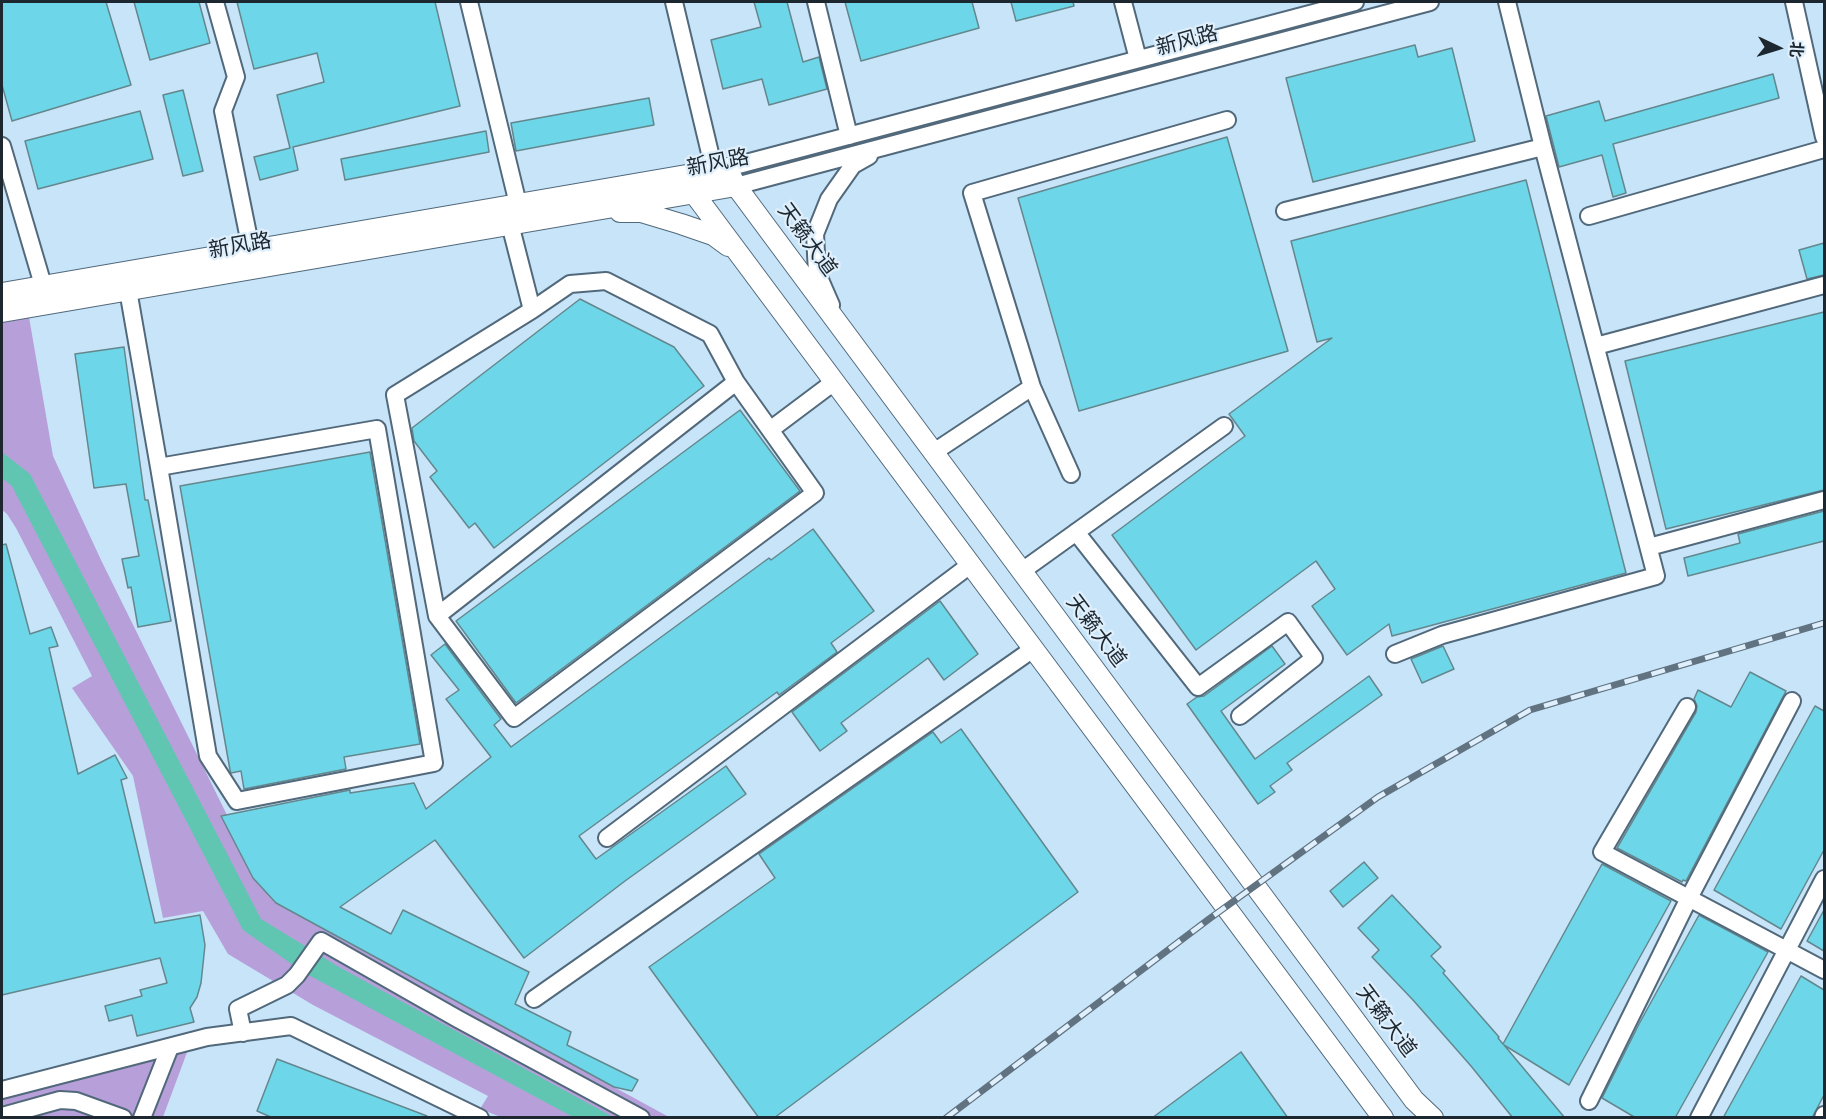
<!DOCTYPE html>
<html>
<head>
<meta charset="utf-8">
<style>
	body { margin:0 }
	#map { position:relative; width:1826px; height:1119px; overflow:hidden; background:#c8e4f9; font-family:"Roboto Serif","Noto Sans SC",serif }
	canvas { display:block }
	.frame { position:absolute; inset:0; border:3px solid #1d272f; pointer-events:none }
	.north { position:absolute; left:1748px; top:18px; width:60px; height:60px; -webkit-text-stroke:4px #dfeffc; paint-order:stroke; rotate:94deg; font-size:16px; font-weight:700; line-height:24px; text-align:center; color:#1d272f }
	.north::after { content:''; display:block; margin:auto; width:21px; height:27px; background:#1d272f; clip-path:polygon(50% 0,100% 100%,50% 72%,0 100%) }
</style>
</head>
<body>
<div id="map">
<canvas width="1826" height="1119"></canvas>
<div class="frame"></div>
<div class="north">北</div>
</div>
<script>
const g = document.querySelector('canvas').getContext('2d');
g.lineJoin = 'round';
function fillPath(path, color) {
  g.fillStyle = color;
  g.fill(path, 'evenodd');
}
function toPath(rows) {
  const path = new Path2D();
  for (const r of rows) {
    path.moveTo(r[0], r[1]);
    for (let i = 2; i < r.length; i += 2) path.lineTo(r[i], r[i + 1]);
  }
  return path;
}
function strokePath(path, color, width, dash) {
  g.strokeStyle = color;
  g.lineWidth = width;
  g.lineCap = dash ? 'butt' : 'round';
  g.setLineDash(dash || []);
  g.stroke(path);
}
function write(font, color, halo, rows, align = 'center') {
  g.font = font + ' "Roboto Serif","Noto Sans SC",serif';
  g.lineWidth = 4.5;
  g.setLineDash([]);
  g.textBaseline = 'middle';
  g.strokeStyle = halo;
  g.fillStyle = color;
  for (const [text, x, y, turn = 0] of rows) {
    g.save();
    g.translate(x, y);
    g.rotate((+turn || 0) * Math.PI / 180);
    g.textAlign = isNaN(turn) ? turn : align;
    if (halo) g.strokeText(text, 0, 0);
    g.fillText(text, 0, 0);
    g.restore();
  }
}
fillPath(toPath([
	[29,317,53,456,101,560,227,815,222,816,253,878,276,903,669,1117,501,1117,480,1109,488,1096,313,1005,228,954,203,911,163,918,133,776,72,688,92,676,16,528,7,514,2,510,2,321],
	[192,1039,163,1117,2,1118,2,1089]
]), '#b7a0da');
fillPath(toPath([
	[2,452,30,474,261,919,339,967,613,1117,573,1117,303,972,243,930,18,498,12,486,2,478]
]), '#60c6b2');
const building = toPath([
	[2,2,106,2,131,85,12,121,2,85,2,2],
	[134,2,199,2,210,43,150,60,134,2],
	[237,2,435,2,460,106,293,147,298,170,260,180,254,157,290,148,277,95,324,82,317,53,254,69,237,2],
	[754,2,787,2,803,62,819,57,827,89,769,105,762,79,723,89,711,40,761,27,754,2],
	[845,2,972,2,979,28,861,61,845,2],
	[1011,2,1073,2,1074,6,1016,21,1011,2],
	[1415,45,1418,57,1452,48,1475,141,1313,182,1286,78,1415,45],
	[1773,74,1779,98,1613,144,1626,193,1613,197,1602,155,1559,167,1546,116,1599,101,1605,121,1773,74],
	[183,90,203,171,183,176,163,95,183,90],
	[649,98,654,125,516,151,511,123,649,98],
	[140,111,153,159,38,189,25,141,140,111],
	[486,131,489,152,345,180,341,159,486,131],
	[1227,137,1288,351,1079,411,1018,198,1227,137],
	[1526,180,1626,573,1392,636,1389,624,1347,655,1312,606,1335,589,1316,561,1196,650,1112,535,1245,436,1229,414,1332,338,1317,342,1291,241,1526,180],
	[1824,243,1824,275,1807,279,1799,250,1824,243],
	[580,299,674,347,704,386,494,548,475,523,469,528,430,477,437,471,414,441,412,428,580,299],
	[1824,312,1824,490,1666,529,1625,361,1824,312],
	[124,347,145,500,148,500,171,621,138,627,131,587,128,588,122,559,139,556,126,484,94,488,75,354,124,347],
	[740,410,800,491,516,703,456,621,740,410],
	[370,452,420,744,344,757,346,769,244,789,241,771,231,773,230,770,180,486,370,452],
	[1824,511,1824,541,1688,576,1684,558,1740,543,1738,534,1824,511],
	[813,529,874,611,831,643,837,652,779,695,777,692,579,836,596,859,726,766,746,794,625,881,524,958,435,840,340,907,391,934,403,910,529,972,515,1004,571,1032,567,1045,638,1080,632,1091,614,1087,276,903,253,878,221,816,350,790,350,793,414,783,426,809,491,757,446,699,459,690,431,655,445,644,501,719,494,725,511,747,769,558,771,560,813,529],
	[6,544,30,634,51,627,58,646,49,648,78,774,115,755,127,778,121,780,155,923,200,915,205,945,201,983,197,997,190,1008,194,1022,137,1036,132,1015,109,1021,105,1006,142,996,140,990,167,983,160,958,2,995,2,545,6,544],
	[940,601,978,654,944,680,928,658,841,723,847,731,820,751,792,712,940,601],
	[1272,646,1285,664,1221,711,1255,759,1369,676,1382,695,1287,763,1292,770,1270,786,1275,792,1258,804,1187,704,1197,697,1204,696,1272,646],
	[1443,646,1454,669,1422,683,1411,659,1443,646],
	[1750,672,1786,691,1686,881,1683,880,1682,882,1617,848,1696,712,1697,706,1694,699,1698,690,1731,707,1750,672],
	[1815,706,1824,711,1824,850,1781,929,1714,890,1815,706],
	[961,729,1078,892,774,1118,759,1118,649,967,775,878,759,854,933,732,941,743,961,729],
	[1364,862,1378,878,1343,907,1330,891,1364,862],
	[1602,864,1671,901,1569,1085,1504,1045,1565,1118,1513,1118,1471,1066,1413,1000,1372,957,1379,950,1358,928,1392,895,1441,947,1431,956,1445,971,1443,973,1499,1037,1498,1038,1503,1044,1602,864],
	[1824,910,1824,951,1807,941,1824,910],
	[1699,915,1768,952,1675,1118,1636,1118,1602,1098,1639,1024,1699,915],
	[1801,976,1824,990,1824,1095,1812,1118,1723,1118,1801,976],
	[1241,1052,1288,1118,1152,1118,1241,1052],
	[277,1059,427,1116,427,1118,273,1118,257,1111,277,1059]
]);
fillPath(building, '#6dd7e9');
strokePath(building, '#63878d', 1.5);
const minor = toPath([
	[215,2,236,77,223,111,251,249],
	[469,2,518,204],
	[674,2,714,170],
	[816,2,849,136],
	[1123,2,1138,59],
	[1794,2,1824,137],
	[2,146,43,285],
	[727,168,1355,2],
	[736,186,1430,2],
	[1285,211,1543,147],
	[1589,216,1824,149],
	[128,290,159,467,208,756,237,801,434,763,377,429,159,467],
	[831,305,817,273,815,234,829,199,853,165,869,156],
	[532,310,570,284,606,281,710,334,736,382],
	[1596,346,1824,285],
	[1032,387,972,193,1227,120],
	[770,430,834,382],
	[934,452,1032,387,1071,474],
	[1076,532,1198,687,1288,622,1314,658,1240,716],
	[1649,547,1824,500],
	[1022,571,1224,426],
	[437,616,736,382,815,493,514,718,437,616,395,395,532,310,510,224],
	[1395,654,1442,635,1656,576,1543,147,1507,2],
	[1687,707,1602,852,1824,970],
	[607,838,970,565],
	[534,999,1033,649],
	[243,1033,238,1009,287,985,297,975,321,941,458,1019,641,1118],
	[2,1090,207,1037,291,1026,480,1118],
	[1589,1101,1689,898,1792,701],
	[2,1116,60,1100,76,1101,123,1118],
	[142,1118,170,1047],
	[1699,1118,1824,879],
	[1823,1118,1824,1115]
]);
const major = toPath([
	[681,176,1383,1118],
	[620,212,641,212,681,224,713,235,728,246],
	[2,293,727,168,736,186,1414,1100,1433,1118],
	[2,312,736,186]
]);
strokePath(minor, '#51697b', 20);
strokePath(major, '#51697b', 22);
strokePath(minor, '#fff', 16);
strokePath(major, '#fff', 20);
const rail = toPath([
	[946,1118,1209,919,1378,797,1530,710,1824,623]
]);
strokePath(rail, '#617380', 7);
strokePath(rail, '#dfeffc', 4.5, [14]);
write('21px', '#1d272f', '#dfeffc', [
	["新风路",1187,41,-15],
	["新风路",718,163,-11],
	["天籁大道",807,240,54],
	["新风路",240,246,-10],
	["天籁大道",1096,631,53],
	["天籁大道",1386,1021,53]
]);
</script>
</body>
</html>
